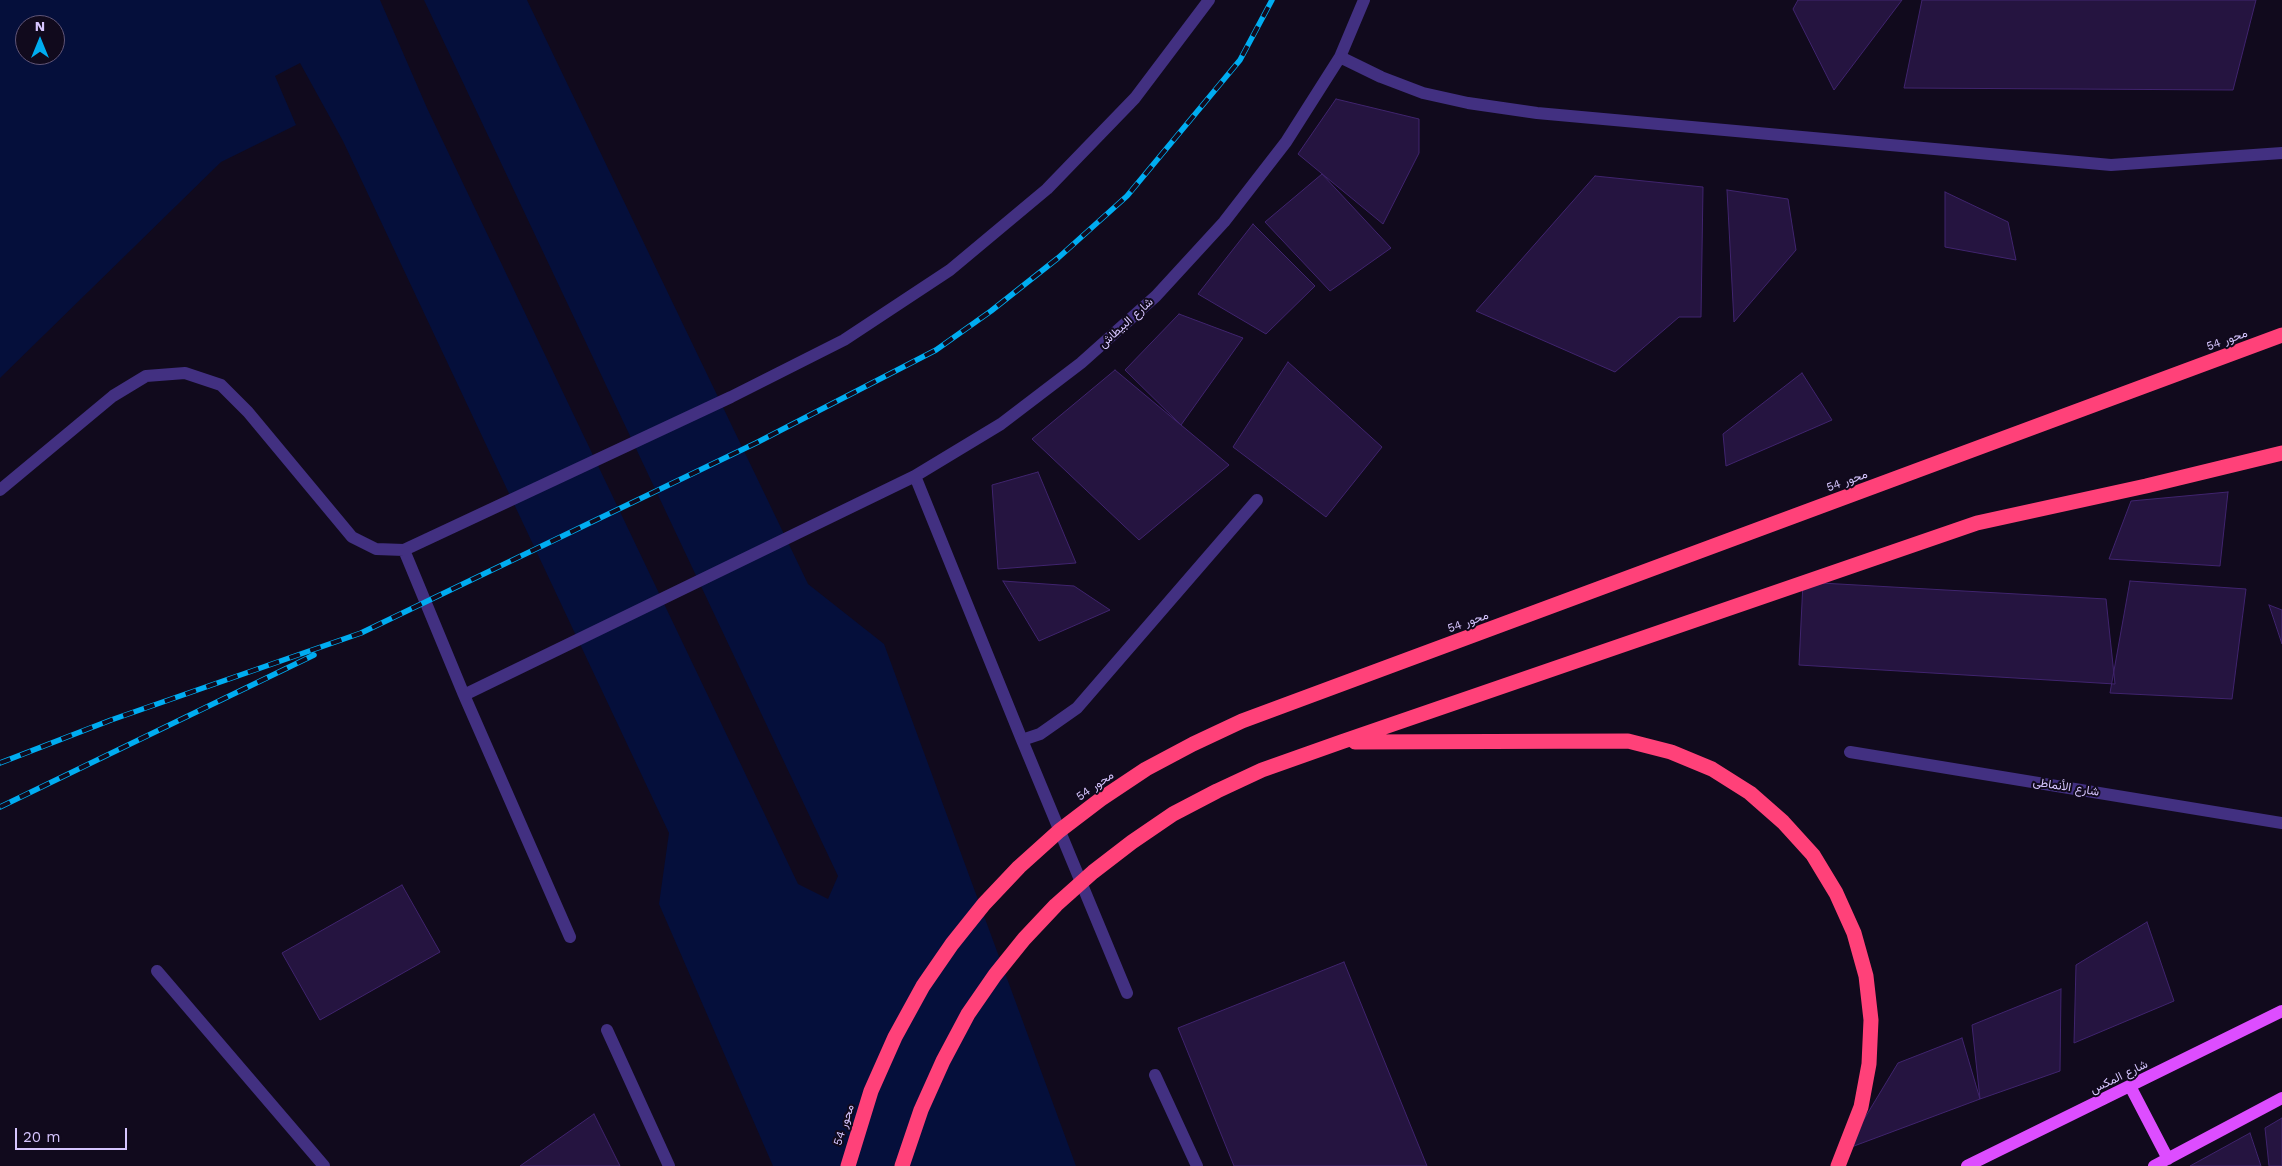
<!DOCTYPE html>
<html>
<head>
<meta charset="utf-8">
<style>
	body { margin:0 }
	#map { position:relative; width:2282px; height:1166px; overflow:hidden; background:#110a1d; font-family:"Work Sans",sans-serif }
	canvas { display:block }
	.north { position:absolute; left:15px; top:15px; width:50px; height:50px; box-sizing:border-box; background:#110a1d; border:1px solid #605577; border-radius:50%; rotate:0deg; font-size:14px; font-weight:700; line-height:20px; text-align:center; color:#d7c6ff }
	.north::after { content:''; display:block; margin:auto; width:18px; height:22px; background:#00adf1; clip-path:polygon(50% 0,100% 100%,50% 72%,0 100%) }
	.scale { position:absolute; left:15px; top:1128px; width:112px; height:22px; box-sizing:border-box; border:2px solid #d7c6ff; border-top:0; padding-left:6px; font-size:15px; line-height:18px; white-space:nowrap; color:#d7c6ff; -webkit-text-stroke:4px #110a1d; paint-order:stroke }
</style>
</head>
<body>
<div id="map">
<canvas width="2282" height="1166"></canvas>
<div class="north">N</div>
<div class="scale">20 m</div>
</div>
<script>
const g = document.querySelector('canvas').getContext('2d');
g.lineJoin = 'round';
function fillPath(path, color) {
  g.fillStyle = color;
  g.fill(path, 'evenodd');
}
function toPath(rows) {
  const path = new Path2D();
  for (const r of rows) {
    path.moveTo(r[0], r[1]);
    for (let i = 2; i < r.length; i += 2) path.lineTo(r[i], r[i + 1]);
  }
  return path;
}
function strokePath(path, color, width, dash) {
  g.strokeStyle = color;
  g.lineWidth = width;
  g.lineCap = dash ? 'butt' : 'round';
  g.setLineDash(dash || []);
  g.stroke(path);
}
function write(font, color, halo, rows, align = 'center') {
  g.font = font + ' "Work Sans",Vazirmatn,sans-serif';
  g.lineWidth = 4;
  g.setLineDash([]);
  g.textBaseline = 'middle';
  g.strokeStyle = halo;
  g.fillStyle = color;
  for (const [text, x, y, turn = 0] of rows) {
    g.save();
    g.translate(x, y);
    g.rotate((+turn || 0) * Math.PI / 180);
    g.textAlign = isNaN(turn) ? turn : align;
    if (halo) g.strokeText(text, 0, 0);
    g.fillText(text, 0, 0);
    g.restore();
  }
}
fillPath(toPath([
	[0,0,380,0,427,108,798,884,828,899,838,876,424,0,527,0,808,584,884,644,1076,1166,773,1166,659,904,669,833,343,141,300,63,275,76,296,125,221,162,0,378],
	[25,25,55,25,55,55,25,55]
]), '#050f3b');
const building = toPath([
	[1798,0,1902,0,1834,90,1793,9,1798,0],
	[1922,0,2256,0,2233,90,1904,88,1922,0],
	[1336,99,1419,119,1419,153,1383,224,1298,154,1336,99],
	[1322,174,1391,248,1330,291,1265,222,1322,174],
	[1595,176,1703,187,1701,317,1679,317,1615,372,1476,311,1595,176],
	[1727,190,1788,199,1796,250,1734,322,1727,190],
	[1945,192,2008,222,2016,260,1945,247,1945,192],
	[1253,224,1315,286,1266,334,1198,294,1253,224],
	[1179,314,1243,338,1181,425,1125,370,1179,314],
	[1288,362,1382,447,1326,517,1233,447,1288,362],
	[1115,370,1229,465,1139,540,1032,439,1115,370],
	[1802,373,1832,420,1726,466,1723,434,1802,373],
	[1038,472,1076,563,998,569,992,485,1038,472],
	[2228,492,2220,566,2109,559,2131,501,2228,492],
	[1003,581,1074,586,1110,610,1039,641,1003,581],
	[2130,581,2246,589,2232,699,2110,693,2130,581],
	[1803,582,2106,599,2115,684,1799,665,1803,582],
	[2269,605,2282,610,2282,644,2269,605],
	[402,885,440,952,320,1020,282,953,402,885],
	[2147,922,2174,1001,2074,1043,2076,965,2147,922],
	[1344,962,1427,1166,1234,1166,1178,1028,1344,962],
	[2061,989,2060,1071,1980,1099,1972,1025,2061,989],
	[1962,1038,1980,1099,1846,1149,1898,1063,1962,1038],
	[594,1114,620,1166,520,1166,594,1114],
	[2282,1118,2282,1166,2269,1166,2265,1128,2282,1118],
	[2250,1133,2261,1166,2190,1166,2250,1133]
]);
fillPath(building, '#251440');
strokePath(building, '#40246e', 1);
strokePath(toPath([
	[1340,57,1381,77,1423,93,1468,103,1537,113,2111,165,2282,153],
	[915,476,1022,740,1127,993],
	[0,490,113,396,146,376,185,373,221,385,248,412,352,537,376,549,404,550,731,397,844,340,950,270,1047,189,1135,98,1209,0],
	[404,550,464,695,570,937],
	[464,695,915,476,1001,424,1081,363,1156,296,1224,222,1286,142,1340,57,1364,0],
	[1022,740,1040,734,1077,708,1257,500],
	[1850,752,2282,823],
	[157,971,324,1166],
	[607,1030,669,1166],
	[1155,1075,1197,1166]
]), '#423081', 12);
strokePath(toPath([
	[2130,1086,2168,1159],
	[1967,1166,2282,1011],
	[2154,1166,2282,1098]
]), '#dd4dff', 12);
strokePath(toPath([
	[1355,742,1628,741,1671,752,1712,769,1750,793,1783,822,1813,855,1836,893,1854,933,1866,976,1871,1020,1869,1064,1861,1107,1838,1166],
	[848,1166,871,1091,895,1037,923,986,952,944,984,904,1019,867,1059,831,1101,799,1146,769,1193,744,1242,721,2282,335],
	[902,1166,921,1110,943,1061,968,1014,995,975,1024,939,1056,905,1093,872,1132,842,1173,814,1217,791,1262,770,1341,742,1977,523,2146,486,2282,453]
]), '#ff4179', 15);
const rail = toPath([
	[0,763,111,720,361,633,756,443,936,350,991,311,1058,258,1127,196,1240,60,1272,0],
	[0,807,314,655]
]);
strokePath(rail, '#00adf1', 5.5);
strokePath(rail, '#110a1d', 4, [11]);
write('12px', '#d7c6ff', '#110a1d', [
	["شارع البيطاش",1126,323,-42],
	["محور 54",2227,340,-20],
	["محور 54",1847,481,-20],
	["محور 54",1468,622,-20],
	["محور 54",1095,786,-35],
	["شارع الأنماطى",2066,787,9],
	["شارع المكس",2119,1077,-26],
	["محور 54",844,1125,-72]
]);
</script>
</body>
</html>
